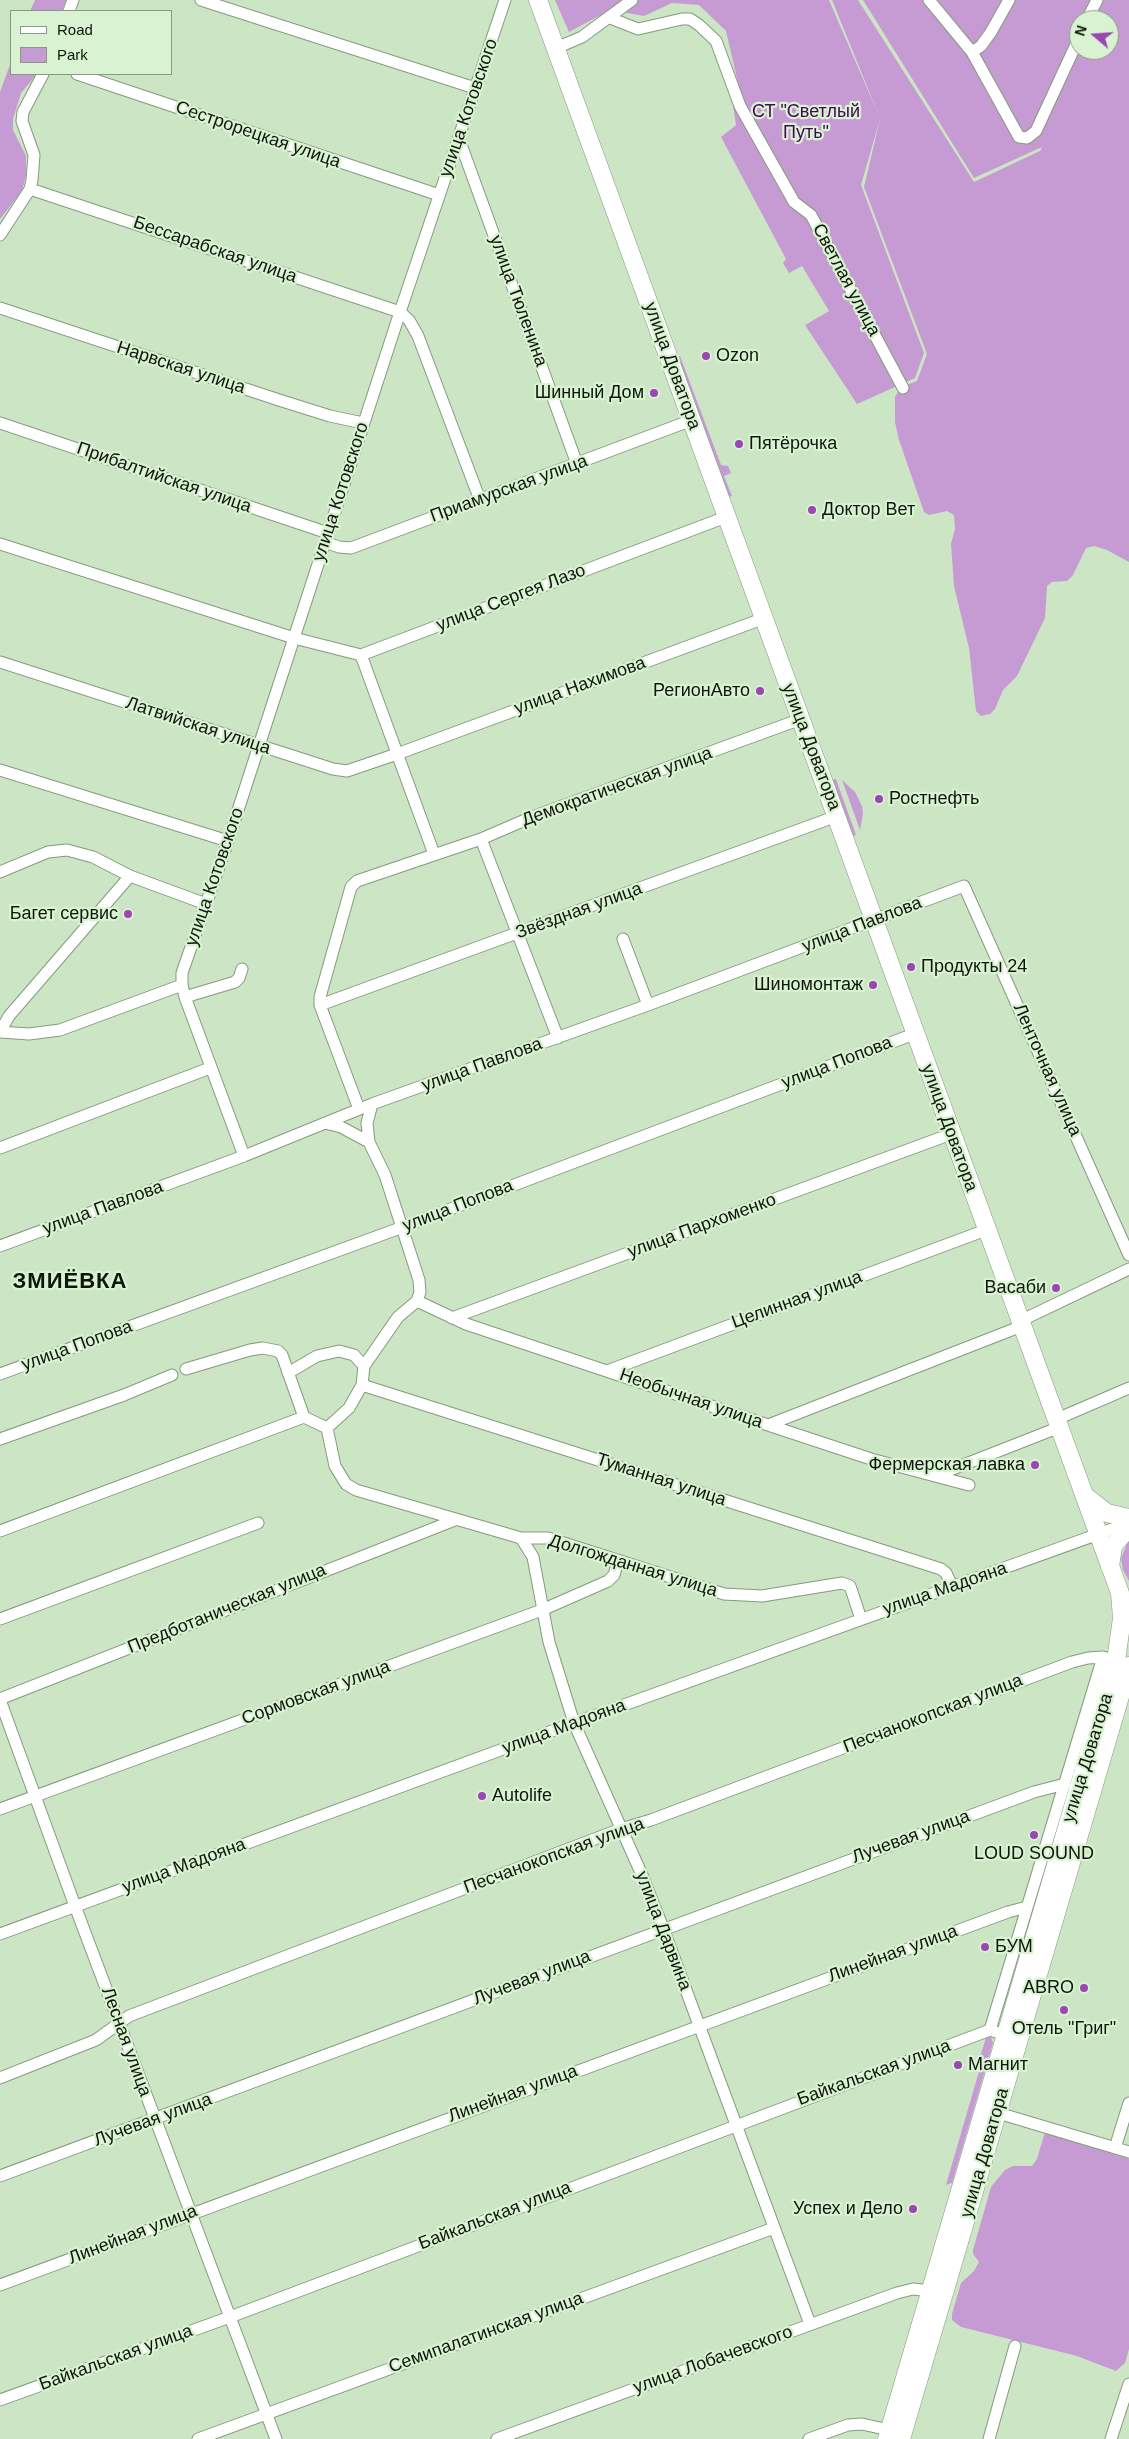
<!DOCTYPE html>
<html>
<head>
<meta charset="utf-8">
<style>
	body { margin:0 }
	#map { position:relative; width:1129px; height:2439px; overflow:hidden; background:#cce5c4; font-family:Arial,sans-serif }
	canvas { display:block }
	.legend { position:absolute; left:10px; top:10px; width:162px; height:65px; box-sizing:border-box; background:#d9f2d1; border:1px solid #889a82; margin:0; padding:6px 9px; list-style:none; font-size:15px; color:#0f170c }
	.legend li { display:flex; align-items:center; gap:10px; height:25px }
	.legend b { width:25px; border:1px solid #889a82 }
	.north { position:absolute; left:1069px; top:10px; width:50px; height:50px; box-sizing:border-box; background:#d9f2d1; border:1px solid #889a82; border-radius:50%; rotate:288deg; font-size:14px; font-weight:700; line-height:20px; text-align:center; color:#0f170c }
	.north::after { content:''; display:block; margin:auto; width:18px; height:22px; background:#9c46b4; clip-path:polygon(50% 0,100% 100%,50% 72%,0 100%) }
</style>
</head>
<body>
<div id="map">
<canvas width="1129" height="2439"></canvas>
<ul class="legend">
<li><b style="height:6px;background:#fff"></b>Road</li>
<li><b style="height:14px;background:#c69bd4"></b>Park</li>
</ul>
<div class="north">N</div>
</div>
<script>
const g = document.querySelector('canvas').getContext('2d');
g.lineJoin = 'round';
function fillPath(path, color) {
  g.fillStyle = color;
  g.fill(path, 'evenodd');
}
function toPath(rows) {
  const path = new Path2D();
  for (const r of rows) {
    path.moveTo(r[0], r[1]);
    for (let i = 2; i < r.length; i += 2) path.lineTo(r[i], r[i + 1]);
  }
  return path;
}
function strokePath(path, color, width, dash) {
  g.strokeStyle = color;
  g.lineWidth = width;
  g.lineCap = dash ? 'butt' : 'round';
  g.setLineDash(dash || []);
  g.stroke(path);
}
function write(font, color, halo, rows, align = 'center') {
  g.font = font + ' Arial,sans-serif';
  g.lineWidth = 4.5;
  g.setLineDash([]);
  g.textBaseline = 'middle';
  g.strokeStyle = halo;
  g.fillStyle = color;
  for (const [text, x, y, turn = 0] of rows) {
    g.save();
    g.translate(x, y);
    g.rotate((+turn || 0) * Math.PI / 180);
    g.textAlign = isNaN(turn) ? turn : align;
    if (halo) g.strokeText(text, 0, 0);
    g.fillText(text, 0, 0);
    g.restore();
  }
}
fillPath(toPath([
	[35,0,66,0,62,11,30,11],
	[555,0,829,0,879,116,832,0,858,0,974,182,1040,151,1042,147,974,178,863,0,1129,0,1129,562,1107,550,1094,546,1086,548,1073,575,1067,581,1052,582,1047,586,1045,618,1017,676,1003,690,995,709,990,714,981,716,976,711,969,648,954,586,951,544,955,529,954,515,947,511,929,515,924,512,899,440,895,422,895,397,901,387,917,381,927,354,864,187,880,119,861,185,924,353,915,378,857,404,805,325,829,311,802,266,789,273,783,263,786,259,721,137,736,125,731,92,739,87,726,31,699,5,672,3,644,16,610,10,569,32],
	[1079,20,1109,20,1109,50,1079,50],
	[11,62,11,74,37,74,21,93,13,119,13,130,26,156,26,175,22,191,0,219,0,92],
	[680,356,721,465,728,466,731,473,724,476,732,496,729,497,677,357],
	[836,779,856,835,852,836,832,780],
	[842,780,855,792,862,806,863,814,860,830],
	[1129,1539,1129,1581,1123,1570,1121,1558],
	[991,2037,993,2043,952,2183,946,2185,982,2061,980,2057,986,2038],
	[1045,2132,1129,2159,1129,2349,1125,2363,1116,2371,1077,2356,961,2327,952,2320,952,2314,961,2283,974,2271,979,2262,973,2254,973,2250,991,2187,1005,2170,1013,2166,1032,2166,1037,2159]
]), '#c69bd4');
const street = toPath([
	[201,0,475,88],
	[929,0,972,52,1019,137,1027,138,1036,131,1079,38],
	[69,11,73,0],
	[610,18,638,29,682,19,690,19,699,25,716,41,740,106,794,202,811,215,903,388],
	[1087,20,1097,0],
	[556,48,582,37,632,0],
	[972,52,981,46,991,32,1009,0],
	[77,74,439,195],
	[459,139,577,464],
	[30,189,400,312,409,320,418,336,480,500],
	[0,235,30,189,32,180,34,155,22,121,23,112,43,74],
	[0,308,279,400,330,416,363,423],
	[0,423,328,533],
	[325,542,339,547,351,548,692,420],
	[0,544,294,638,361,655,726,517],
	[361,655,434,854],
	[0,662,333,769,347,771,397,754,762,619],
	[0,770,228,841],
	[481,839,558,1038],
	[0,872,48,852,67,850,93,857,130,876,206,904],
	[623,939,648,1005],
	[185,997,235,982,239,978,242,969],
	[320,1005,837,816],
	[0,1032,9,1016,130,876],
	[0,1032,29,1034,60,1030,182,985],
	[359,1109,320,1005,320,997,351,887,357,881,481,839,532,817,801,719],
	[325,1123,341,1127,369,1142,385,1175,419,1280,420,1292,417,1301],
	[369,1142,367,1123,372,1104],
	[0,1148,210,1068],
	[244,1156,185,997,182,985,182,973,228,841,400,312,505,0],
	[0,1246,244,1156,372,1104,648,1005,964,886,1129,1255],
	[417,1301,398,1317,364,1366,362,1385,349,1408,327,1428,335,1466,346,1484,356,1490,521,1538,548,1538,724,1594,762,1596,842,1583,850,1586,861,1619],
	[417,1301,466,1324,768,1425,871,1459,969,1485],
	[452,1318,951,1134],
	[1020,1321,1129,1269],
	[186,1369,250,1350,263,1348,278,1351,282,1355,304,1417,327,1428],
	[607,1371,986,1230],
	[288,1373,317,1356,339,1351,354,1355,364,1366],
	[0,1374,403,1227,914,1034],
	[362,1385,941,1569,946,1573,952,1586],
	[1057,1419,1129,1388],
	[768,1425,1022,1326],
	[0,1439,124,1395,172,1375],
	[935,1476,1060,1427],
	[0,1531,304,1417],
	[521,1538,533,1557,549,1642,574,1723,642,1875,663,1928,810,2324],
	[0,1619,258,1523],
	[0,1699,455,1520],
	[0,1700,75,1906,276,2439],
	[0,1809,542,1610,608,1581,614,1575,618,1561],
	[0,1934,574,1723,1129,1523],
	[996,2032,990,2030,1103,1657],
	[0,2078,96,2040,129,2016,621,1829,651,1820,1072,1662,1088,1658,1103,1657,1116,1661],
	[998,2113,1129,2152],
	[1115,2148,1129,2103],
	[0,2176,1034,1792,1065,1784],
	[0,2285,1008,1912,1027,1907],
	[0,2400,230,2317,990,2030],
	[198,2439,774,2228],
	[497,2439,897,2293,913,2289,931,2291],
	[809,2439,848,2425,862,2424,889,2430],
	[989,2439,1015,2346],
	[1111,2439,1129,2384]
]);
const primary = toPath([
	[538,0,1120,1593,1122,1618,1116,1661,887,2439],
	[1084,1495,1107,1513,1129,1518],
	[1110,1567,1113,1546,1129,1527],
	[901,2439,1129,1666]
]);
strokePath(street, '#849b7d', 13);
strokePath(primary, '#849b7d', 19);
strokePath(street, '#fff', 11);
strokePath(primary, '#fff', 18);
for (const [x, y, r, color] of [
	[706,356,5,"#9c46b4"],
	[654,393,5,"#9c46b4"],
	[739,444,5,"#9c46b4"],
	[812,510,5,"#9c46b4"],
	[760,691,5,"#9c46b4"],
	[879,799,5,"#9c46b4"],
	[128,914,5,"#9c46b4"],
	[911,967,5,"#9c46b4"],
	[873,985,5,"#9c46b4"],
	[1056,1288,5,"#9c46b4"],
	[1035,1465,5,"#9c46b4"],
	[482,1796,5,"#9c46b4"],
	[1034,1835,5,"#9c46b4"],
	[985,1947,5,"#9c46b4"],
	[1084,1988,5,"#9c46b4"],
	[1064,2010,5,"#9c46b4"],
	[958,2065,5,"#9c46b4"],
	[913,2209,5,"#9c46b4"]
]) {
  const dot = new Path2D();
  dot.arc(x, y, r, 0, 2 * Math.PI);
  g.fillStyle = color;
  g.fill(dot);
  strokePath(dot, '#d9f2d1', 2);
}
write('18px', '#0f170c', '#d9f2d1', [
	["улица Котовского",469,108,-71],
	["Сестрорецкая улица",258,135,19],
	["Бессарабская улица",215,250,19],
	["Светлая улица",846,280,62],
	["улица Тюленина",518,301,70],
	["улица Доватора",672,366,70],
	["Нарвская улица",181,368,18],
	["Прибалтийская улица",164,478,19],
	["Приамурская улица",509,489,-20],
	["улица Котовского",341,492,-72],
	["улица Сергея Лазо",511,598,-21],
	["улица Нахимова",580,686,-20],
	["Латвийская улица",198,726,18],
	["улица Доватора",811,747,69],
	["Демократическая улица",617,787,-20],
	["улица Котовского",215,877,-71],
	["Звёздная улица",579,911,-20],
	["улица Павлова",862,925,-21],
	["улица Попова",837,1063,-21],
	["улица Павлова",482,1065,-20],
	["Ленточная улица",1047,1070,66],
	["улица Доватора",949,1128,70],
	["улица Попова",458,1206,-21],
	["улица Павлова",103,1208,-20],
	["улица Пархоменко",702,1226,-20],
	["Целинная улица",797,1300,-20],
	["улица Попова",77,1346,-20],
	["Необычная улица",691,1399,19],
	["Туманная улица",661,1480,18],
	["Долгожданная улица",633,1566,17],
	["улица Мадояна",945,1589,-19],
	["Предботаническая улица",227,1609,-22],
	["Сормовская улица",316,1693,-20],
	["Песчанокопская улица",933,1714,-21],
	["улица Мадояна",564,1727,-20],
	["улица Доватора",1088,1758,-73],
	["Лучевая улица",911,1837,-20],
	["Песчанокопская улица",554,1856,-20],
	["улица Мадояна",184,1866,-20],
	["улица Дарвина",663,1931,69],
	["Линейная улица",893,1954,-20],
	["Лучевая улица",532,1978,-21],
	["Лесная улица",126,2042,70],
	["Байкальская улица",874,2073,-20],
	["Линейная улица",513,2094,-20],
	["Лучевая улица",153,2120,-20],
	["улица Доватора",985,2153,-74],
	["Байкальская улица",495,2216,-21],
	["Линейная улица",133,2235,-21],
	["Семипалатинская улица",486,2333,-20],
	["Байкальская улица",116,2358,-20],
	["улица Лобачевского",713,2360,-20]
]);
write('18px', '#440853', '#d9f2d1', [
	["СТ \"Светлый",806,112],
	["Путь\"",806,133]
]);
write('18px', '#0f170c', '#d9f2d1', [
	["Ozon",716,356],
	["Шинный Дом",644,393,"right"],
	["Пятёрочка",749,444],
	["Доктор Вет",822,510],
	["РегионАвто",750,691,"right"],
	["Ростнефть",889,799],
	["Багет сервис",118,914,"right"],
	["Продукты 24",921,967],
	["Шиномонтаж",863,985,"right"],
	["Васаби",1046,1288,"right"],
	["Фермерская лавка",1025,1465,"right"],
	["Autolife",492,1796],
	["LOUD SOUND",1034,1854,"center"],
	["БУМ",995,1947],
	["ABRO",1074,1988,"right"],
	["Отель \"Григ\"",1064,2029,"center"],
	["Магнит",968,2065],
	["Успех и Дело",903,2209,"right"]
], 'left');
g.letterSpacing = '1px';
write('bold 22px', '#0f170c', '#d9f2d1', [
	["ЗМИЁВКА",70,1282]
]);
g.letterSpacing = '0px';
</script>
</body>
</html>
